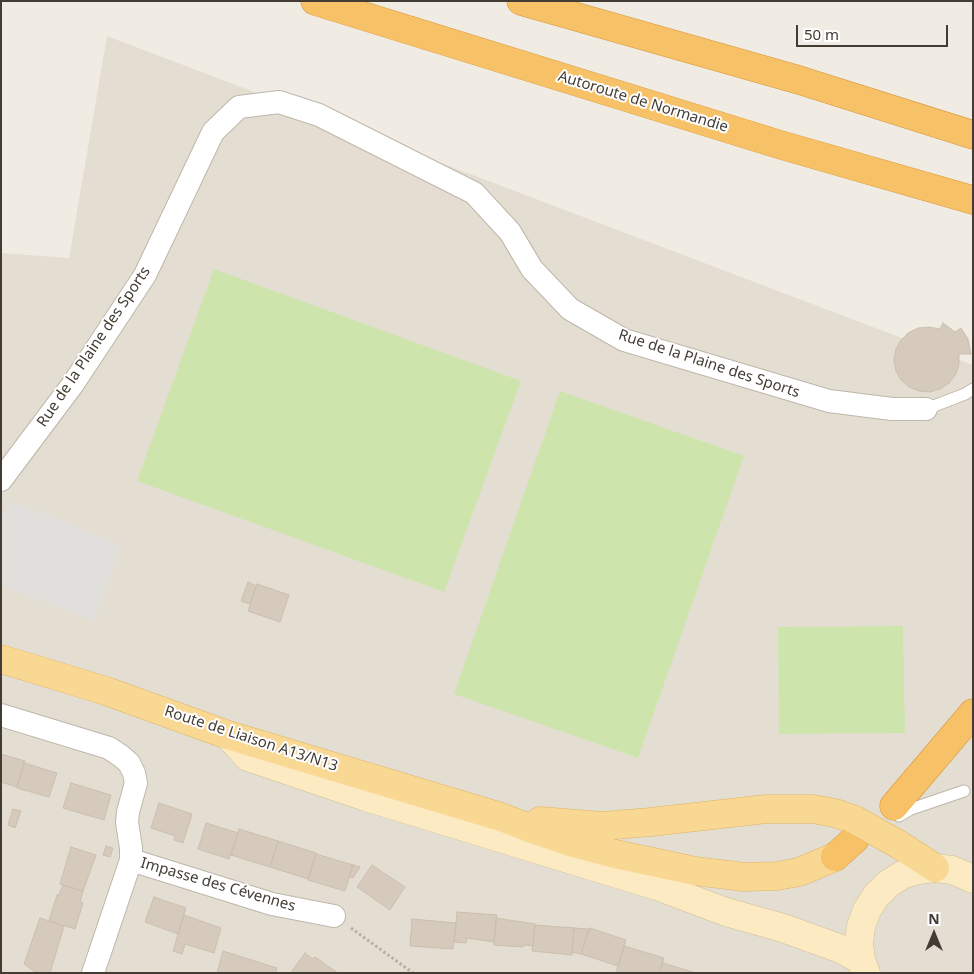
<!DOCTYPE html>
<html>
<head>
<meta charset="utf-8">
<style>
	body { margin:0 }
	#map { position:relative; width:974px; height:974px; overflow:hidden; background:#f1ece3; font-family:"Noto Sans",sans-serif }
	canvas { display:block }
	.frame { position:absolute; inset:0; border:2px solid #423c34; pointer-events:none }
	.north { position:absolute; left:909px; top:909px; width:50px; height:50px; -webkit-text-stroke:4px #fff; paint-order:stroke; rotate:0deg; font-size:14px; font-weight:700; line-height:20px; text-align:center; color:#423c34 }
	.north::after { content:''; display:block; margin:auto; width:18px; height:22px; background:#423c34; clip-path:polygon(50% 0,100% 100%,50% 72%,0 100%) }
	.scale { position:absolute; left:796px; top:25px; width:152px; height:22px; box-sizing:border-box; border:2px solid #423c34; border-top:0; padding-left:6px; font-size:15px; line-height:18px; white-space:nowrap; color:#423c34; -webkit-text-stroke:4px #fff; paint-order:stroke }
</style>
</head>
<body>
<div id="map">
<canvas width="974" height="974"></canvas>
<div class="frame"></div>
<div class="north">N</div>
<div class="scale">50 m</div>
</div>
<script>
const g = document.querySelector('canvas').getContext('2d');
g.lineJoin = 'round';
function fillPath(path, color) {
  g.fillStyle = color;
  g.fill(path, 'evenodd');
}
function toPath(rows) {
  const path = new Path2D();
  for (const r of rows) {
    path.moveTo(r[0], r[1]);
    for (let i = 2; i < r.length; i += 2) path.lineTo(r[i], r[i + 1]);
  }
  return path;
}
function strokePath(path, color, width, dash) {
  g.strokeStyle = color;
  g.lineWidth = width;
  g.lineCap = dash ? 'butt' : 'round';
  g.setLineDash(dash || []);
  g.stroke(path);
}
function write(font, color, halo, rows, align = 'center') {
  g.font = font + ' "Noto Sans",sans-serif';
  g.lineWidth = 4;
  g.setLineDash([]);
  g.textBaseline = 'middle';
  g.strokeStyle = halo;
  g.fillStyle = color;
  for (const [text, x, y, turn = 0] of rows) {
    g.save();
    g.translate(x, y);
    g.rotate((+turn || 0) * Math.PI / 180);
    g.textAlign = isNaN(turn) ? turn : align;
    if (halo) g.strokeText(text, 0, 0);
    g.fillText(text, 0, 0);
    g.restore();
  }
}
fillPath(toPath([
	[107,36,973,365,973,973,1,973,1,253,69,258]
]), '#e4ded2');
fillPath(toPath([
	[214,269,521,381,444,592,137,481],
	[560,391,744,456,638,758,454,694],
	[903,626,905,733,779,734,778,627]
]), '#cee4ad');
fillPath(toPath([
	[12,501,121,545,94,621,1,585,1,517]
]), '#e1dfdc');
const building = toPath([
	[943,323,955,332,961,328,968,339,971,354,959,354,959,364,956,374,949,383,940,389,930,392,919,391,909,387,901,380,896,371,894,360,896,349,901,340,908,333,918,328,929,327,940,329,943,323],
	[248,582,256,586,250,604,241,601,248,582],
	[257,584,289,595,280,622,248,611,257,584],
	[1,754,25,761,17,787,1,782,1,754],
	[24,763,57,773,49,797,17,788,24,763],
	[71,783,111,795,104,820,63,808,71,783],
	[159,803,192,814,183,843,174,840,175,836,151,828,159,803],
	[13,809,21,811,15,828,8,825,13,809],
	[206,823,238,833,229,859,198,849,206,823],
	[239,829,278,841,270,867,231,855,239,829],
	[278,841,316,853,308,879,270,867,278,841],
	[106,846,113,848,110,857,103,855,106,846],
	[71,847,96,855,83,891,60,884,71,847],
	[316,854,353,865,345,891,308,880,316,854],
	[353,865,360,867,353,878,349,877,353,865],
	[372,865,405,887,390,910,357,887,372,865],
	[63,885,83,891,80,902,83,903,75,929,49,921,57,895,59,895,63,885],
	[154,897,186,908,178,934,145,922,154,897],
	[457,912,497,915,494,942,467,938,466,943,454,942,457,912],
	[184,915,221,928,214,953,185,944,182,954,173,951,184,915],
	[40,918,64,926,50,973,37,973,24,964,40,918],
	[496,918,535,924,533,946,524,945,523,947,494,945,496,918],
	[412,919,456,923,453,949,410,946,412,919],
	[535,925,574,928,572,955,532,951,535,925],
	[574,928,589,929,581,954,572,952,574,928],
	[590,928,626,940,618,966,581,954,590,928],
	[624,946,664,958,659,973,616,973,624,946],
	[223,951,277,968,275,973,217,973,223,951],
	[305,953,313,959,315,957,338,973,295,973,292,971,305,953],
	[663,963,696,973,659,973,663,963]
]);
fillPath(building, '#d5cabc');
strokePath(building, '#ccbfad', 1);
const service = toPath([
	[926,409,965,394,973,389],
	[899,816,911,809,964,791]
]);
const minor = toPath([
	[1,480,73,384,145,275,213,132,239,107,279,102,319,115,474,193,510,232,532,269,570,309,624,340,829,401,892,409,926,409],
	[1,715,109,748,121,756,129,763,134,773,136,783,128,812,127,822,131,848,131,860,93,973],
	[131,860,272,904,334,916]
]);
const secondary = toPath([
	[228,735,248,757,366,797,657,886,726,912,783,928,841,949,861,960],
	[866,973,861,960,859,943,861,926,867,910,876,896,888,884,902,875,918,870,935,868,952,870,973,879]
]);
const primary = toPath([
	[1,659,106,691,228,735,501,817,532,829,573,843,615,854,695,871,744,877,777,876,799,872,835,857],
	[540,821,602,826,651,822,766,809,813,809,835,813,855,820],
	[898,844,935,868]
]);
const motorway = toPath([
	[315,1,781,145,973,200],
	[521,1,799,80,973,135],
	[894,806,973,713],
	[835,857,855,839]
]);
strokePath(service, '#bfb6aa', 13);
strokePath(minor, '#bfb6aa', 24);
strokePath(secondary, '#cfbd95', 29);
strokePath(primary, '#ddb465', 29);
strokePath(motorway, '#d59539', 29);
strokePath(toPath([
	[351,928,413,973]
]), '#bdae98', 3, [2.5, 2.5]);
strokePath(service, '#fff', 11);
strokePath(minor, '#fff', 22);
strokePath(secondary, '#fcebc2', 28);
strokePath(primary, '#f9d894', 28);
strokePath(motorway, '#f7c168', 28);
const primaryBridge = toPath([
	[855,820,898,844]
]);
strokePath(primaryBridge, '#ddb465', 29, []);
strokePath(primaryBridge, '#f9d894', 28);
write('15px', '#423c34', '#fff', [
	["Autoroute de Normandie",643,102,17],
	["Rue de la Plaine des Sports",94,347,-56],
	["Rue de la Plaine des Sports",709,364,18],
	["Route de Liaison A13/N13",251,739,18],
	["Impasse des Cévennes",218,885,16]
]);
</script>
</body>
</html>
